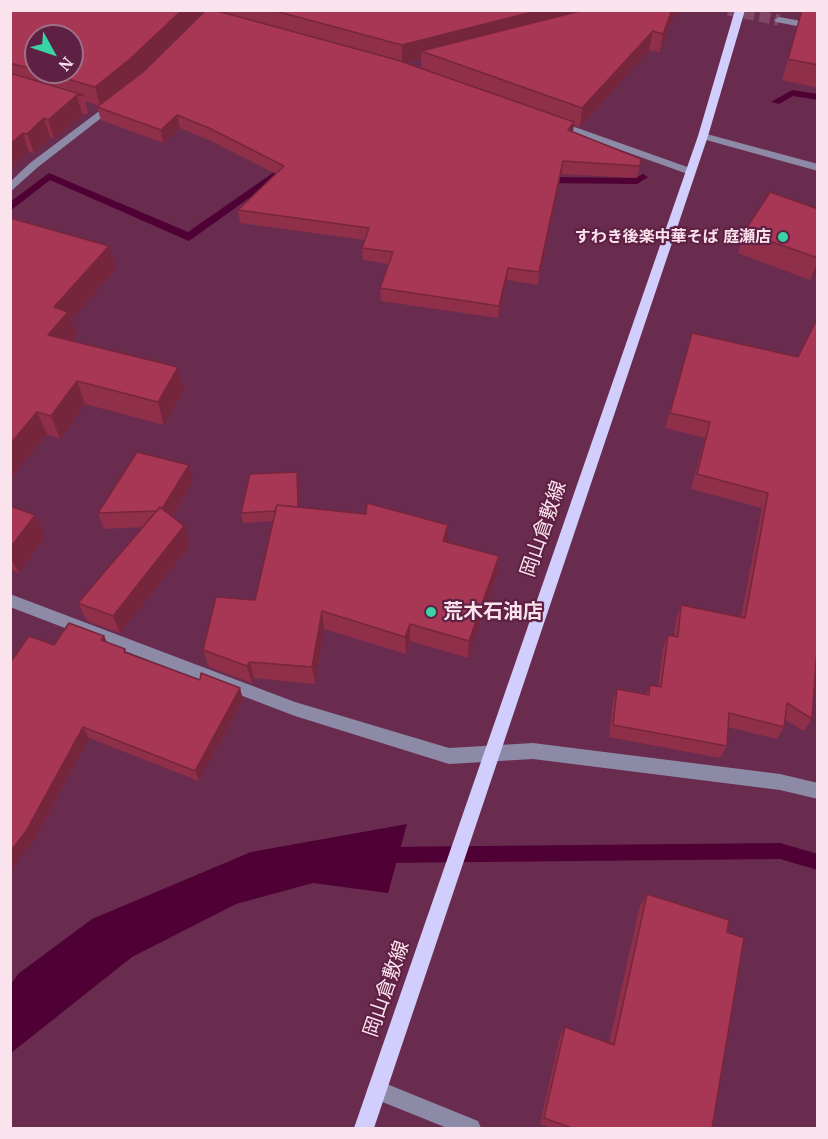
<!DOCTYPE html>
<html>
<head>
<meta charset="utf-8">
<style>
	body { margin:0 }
	#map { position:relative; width:828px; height:1139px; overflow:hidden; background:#6a2c4e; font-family:"PT Serif",serif }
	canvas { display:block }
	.frame { position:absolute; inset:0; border:12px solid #fbe3ee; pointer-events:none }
	.north { position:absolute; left:24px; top:24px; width:60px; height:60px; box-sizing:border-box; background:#5e2143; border:2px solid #9d6f87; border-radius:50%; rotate:130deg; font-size:16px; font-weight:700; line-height:24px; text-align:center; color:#fbe3ee }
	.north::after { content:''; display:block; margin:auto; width:21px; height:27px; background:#38d4a6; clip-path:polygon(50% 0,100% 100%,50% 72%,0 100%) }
</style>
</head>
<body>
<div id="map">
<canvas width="828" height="1139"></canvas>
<div class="frame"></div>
<div class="north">N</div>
</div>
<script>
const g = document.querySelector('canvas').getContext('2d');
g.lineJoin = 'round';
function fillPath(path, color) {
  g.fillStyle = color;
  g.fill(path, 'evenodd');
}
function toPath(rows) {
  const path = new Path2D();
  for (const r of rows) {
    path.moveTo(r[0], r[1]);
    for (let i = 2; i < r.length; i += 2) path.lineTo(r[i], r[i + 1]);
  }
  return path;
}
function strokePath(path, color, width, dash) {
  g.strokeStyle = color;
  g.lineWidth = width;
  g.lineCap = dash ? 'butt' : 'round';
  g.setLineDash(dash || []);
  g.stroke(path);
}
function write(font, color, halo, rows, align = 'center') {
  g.font = font + ' "PT Serif","Noto Sans JP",serif';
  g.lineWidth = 4.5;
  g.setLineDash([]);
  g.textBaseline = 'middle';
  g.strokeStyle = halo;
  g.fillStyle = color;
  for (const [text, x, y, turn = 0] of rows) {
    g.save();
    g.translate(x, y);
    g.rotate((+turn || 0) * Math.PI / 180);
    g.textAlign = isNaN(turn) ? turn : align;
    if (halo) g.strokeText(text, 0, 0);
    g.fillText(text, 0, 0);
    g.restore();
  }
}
fillPath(toPath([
	[407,824,388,893,313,883,236,904,132,957,11,1053,11,984,18,974,92,919,251,852]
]), '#4f0034');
fillPath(toPath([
	[792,90,818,94,818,100,793,96,779,104,771,102,792,90],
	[290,161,294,162,294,166,189,241,50,180,10,211,10,202,49,173,188,232,290,161],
	[643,174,648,177,637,184,544,183,539,180,544,177,635,178,643,174],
	[780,843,818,854,818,870,780,859,380,863,374,860,372,855,374,850,380,847,780,843]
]), '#4f0034');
strokePath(toPath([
	[728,10,779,20]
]), '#804766', 11, [11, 5]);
fillPath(toPath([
	[779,17,818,24,818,30,776,22,774,20,779,17],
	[114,100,119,103,118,105,38,167,10,192,10,182,30,163,114,100],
	[555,120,693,169,695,171,693,173,685,173,551,125,551,121,555,120],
	[703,133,818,164,818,171,699,138,699,134,703,133],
	[10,594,295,702,449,748,533,743,780,774,818,783,818,799,780,790,533,759,449,764,295,716,10,607,10,594],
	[377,1080,478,1121,481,1128,447,1128,370,1097,367,1090,370,1083,377,1080]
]), '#8c8aa7');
fillPath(toPath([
	[735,10,745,10,708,136,374,1128,354,1128,698,136,735,10]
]), '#d1cefe');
fillPath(toPath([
	[10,10,135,77,100,106,85,101,88,114,82,114,54,139,50,137,34,153,29,152,10,169],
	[36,36,72,72,36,72],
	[217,10,678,10,671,22,660,52,649,50,580,127,574,125,573,132,641,159,637,178,561,174,538,285,507,280,498,318,381,301,380,288,389,264,363,260,362,248,365,240,240,223,238,210,276,174,211,141,180,128,163,143,101,120,97,107,218,12],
	[421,59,421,69,405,63],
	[802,10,818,10,818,88,782,80],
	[818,209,818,268,810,280,738,253,744,232],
	[10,218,109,246,116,269,71,320,77,335,72,341,184,390,164,425,85,404,60,439,47,434,10,479],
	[692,333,798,357,812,719,804,731,785,720,784,727,777,739,728,727,727,746,720,758,609,737,613,702,617,689,646,695,650,685,658,686,663,648,668,635,674,636,676,619,681,605,741,617,762,508,691,489,705,438,665,428],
	[193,481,172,517,190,545,120,633,87,621,78,603,143,527,104,529,98,513],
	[299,482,299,507,448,525,448,542,499,556,497,574,468,658,410,641,406,654,324,629,315,684,254,678,252,683,209,667,203,650,255,600,273,521,243,523,241,513],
	[10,506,35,515,45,536,19,573,14,571,10,576],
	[104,636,107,643,125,649,127,653,243,699,199,781,89,738,34,840,54,645],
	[647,894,727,932,712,1128,552,1128,540,1124,560,1036,565,1027,609,1043,640,906]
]), '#902f49');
fillPath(toPath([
	[182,10,204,10,135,77,100,106,95,87],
	[540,10,609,10,421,51,421,59,402,64,402,45],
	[672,10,678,10,671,22,660,52,663,34],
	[653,31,649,50,580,127,582,108],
	[77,95,82,114,54,139,48,120],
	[177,115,180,128,163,143,161,130],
	[44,118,50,137,34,153,27,134],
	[574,122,572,135,568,130],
	[23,133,29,152,10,169,10,144],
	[563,161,561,174,538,285,539,272],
	[109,246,116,269,71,320,77,335,57,358,48,335,54,307],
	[818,261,818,268,810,280],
	[508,268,507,280,498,318,499,306],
	[178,367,184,390,164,425,158,402],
	[77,381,85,404,60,439,51,416],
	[37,412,47,434,10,479,10,444],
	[189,465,193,481,166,526,161,511],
	[297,472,299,482,300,520,298,510],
	[35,515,45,536,19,573,10,557,10,548],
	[448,525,448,544,443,541],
	[184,526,190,545,120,633,113,616],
	[499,556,497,574,468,658,469,641],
	[10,566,14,571,10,576],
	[322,611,324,629,315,684,312,667],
	[410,624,410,641,406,654,405,637],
	[104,636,109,647,101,640],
	[250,662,254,678,252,683,247,666],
	[240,688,243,699,199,781,195,771],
	[83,727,89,738,34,840,10,872,10,852]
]), '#76263c');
const building = toPath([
	[10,10,182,10,130,59,95,87,43,72,72,72,72,36,36,36,36,70,10,63,10,10],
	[206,10,214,10,397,60,574,122,568,130,641,159,640,166,563,161,539,272,508,268,499,306,380,288,393,252,362,248,369,228,238,210,284,166,209,128,177,115,161,130,97,107,143,72,206,10],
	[272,10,540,10,402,45,272,10],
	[584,10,672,10,663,34,653,31,582,108,421,51,584,10],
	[802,10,818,10,818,65,788,59,802,10],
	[10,73,83,95,77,95,48,120,44,118,27,134,23,133,10,144,10,73],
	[770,192,818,209,818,258,744,232,770,192],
	[10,218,109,246,54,307,68,312,48,335,178,367,158,402,77,381,51,416,37,412,10,444,10,218],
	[818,317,818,634,812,719,787,703,784,727,729,713,727,746,613,725,617,689,649,695,650,685,661,687,668,635,678,637,681,605,745,618,768,493,697,474,710,422,670,413,692,333,798,357,818,317],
	[137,452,189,465,162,509,160,507,157,511,98,513,137,452],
	[297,472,298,507,277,505,275,511,241,513,250,474,297,472],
	[367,503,448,525,443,541,499,556,469,641,410,624,405,637,322,611,312,667,250,662,247,666,203,650,216,597,255,600,277,505,366,514,367,503],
	[10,506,35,515,10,548,10,506],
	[160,507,184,526,113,616,78,603,160,507],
	[69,623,104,636,101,640,125,649,124,652,200,680,201,673,240,688,195,771,83,727,26,831,10,852,10,663,29,636,54,645,69,623],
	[647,894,729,920,727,932,744,938,712,1128,572,1128,544,1118,565,1027,614,1045,647,894]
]);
fillPath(building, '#a83755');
strokePath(building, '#76263c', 1.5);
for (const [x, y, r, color] of [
	[783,237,6,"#38d4a6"],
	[431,612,6,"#38d4a6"]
]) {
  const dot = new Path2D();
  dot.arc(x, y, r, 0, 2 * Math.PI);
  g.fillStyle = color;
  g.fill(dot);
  strokePath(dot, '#5e2143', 2);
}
write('bold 16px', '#fbe3ee', '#5e2143', [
	["すわき後楽中華そば 庭瀬店",771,237]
], 'right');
write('20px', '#fbe3ee', '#5e2143', [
	["岡山倉敷線",544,529,-71],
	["岡山倉敷線",387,989,-71]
]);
write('bold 20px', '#fbe3ee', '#5e2143', [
	["荒木石油店",443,612]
], 'left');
</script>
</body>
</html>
